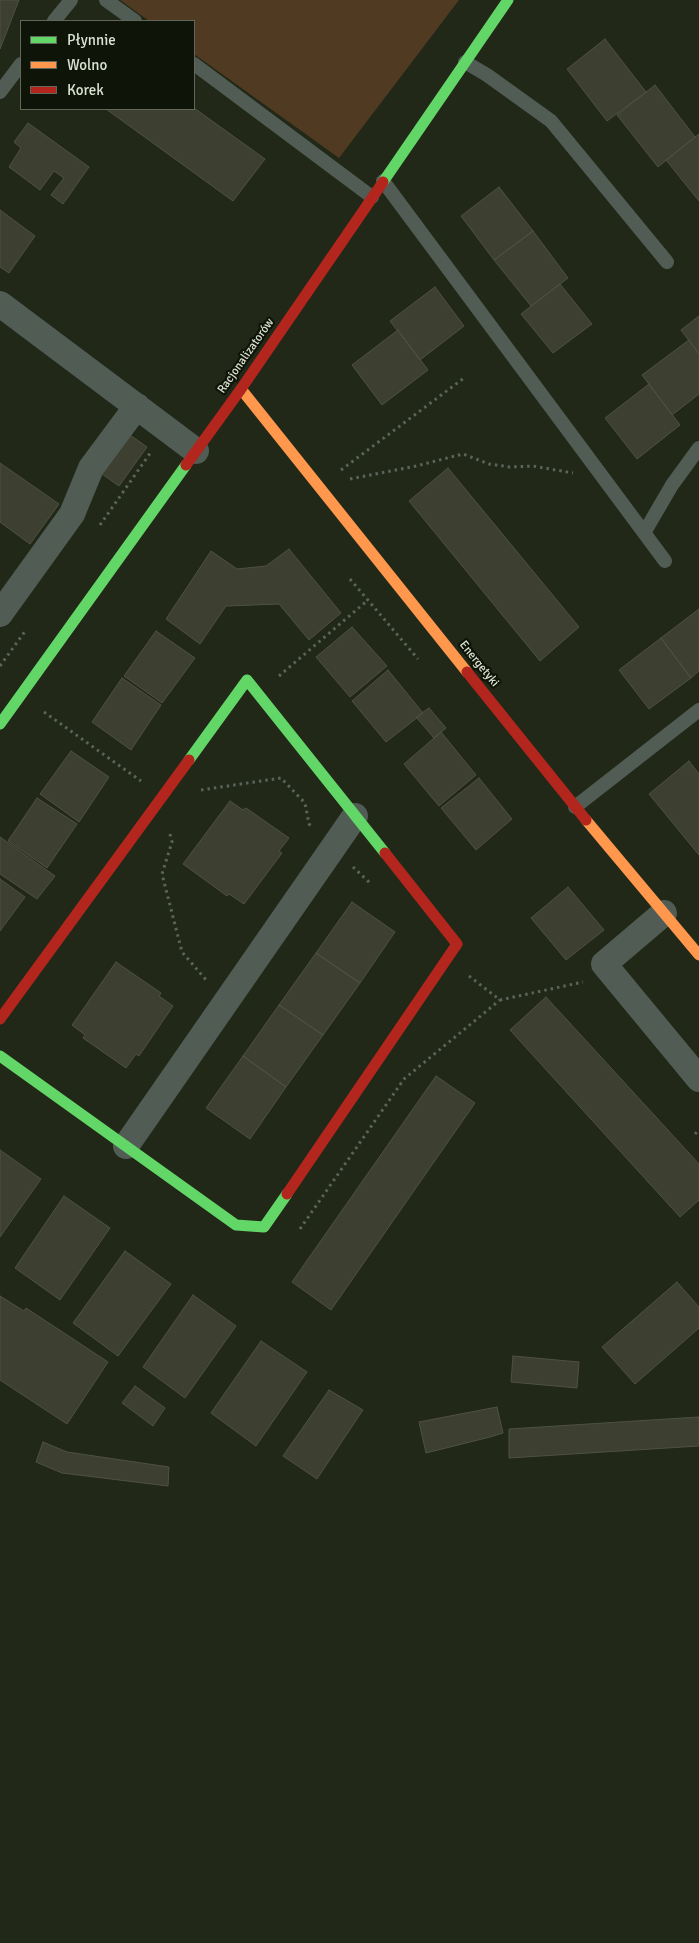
<!DOCTYPE html>
<html>
<head>
<meta charset="utf-8">
<style>
	body { margin:0 }
	#map { position:relative; width:699px; height:1943px; overflow:hidden; background:#212818; font-family:Signika,sans-serif }
	canvas { display:block }
	.legend { position:absolute; left:20px; top:20px; width:175px; height:90px; box-sizing:border-box; background:#0f1408; border:1px solid #616759; margin:0; padding:6px 9px; list-style:none; font-size:15px; color:#dbe3d2 }
	.legend li { display:flex; align-items:center; gap:10px; height:25px }
	.legend b { width:25px; border:1px solid #616759 }
</style>
</head>
<body>
<div id="map">
<canvas width="699" height="1943"></canvas>
<ul class="legend">
<li><b style="height:6px;background:#63d668"></b>Płynnie</li>
<li><b style="height:6px;background:#ff974d"></b>Wolno</li>
<li><b style="height:6px;background:#b3261e"></b>Korek</li>
</ul>
</div>
<script>
const g = document.querySelector('canvas').getContext('2d');
g.lineJoin = 'round';
function fillPath(path, color) {
  g.fillStyle = color;
  g.fill(path, 'evenodd');
}
function toPath(rows) {
  const path = new Path2D();
  for (const r of rows) {
    path.moveTo(r[0], r[1]);
    for (let i = 2; i < r.length; i += 2) path.lineTo(r[i], r[i + 1]);
  }
  return path;
}
function strokePath(path, color, width, dash) {
  g.strokeStyle = color;
  g.lineWidth = width;
  g.lineCap = dash ? 'butt' : 'round';
  g.setLineDash(dash || []);
  g.stroke(path);
}
function write(font, color, halo, rows, align = 'center') {
  g.font = font + ' Signika,sans-serif';
  g.lineWidth = 4.5;
  g.setLineDash([]);
  g.textBaseline = 'middle';
  g.strokeStyle = halo;
  g.fillStyle = color;
  for (const [text, x, y, turn = 0] of rows) {
    g.save();
    g.translate(x, y);
    g.rotate((+turn || 0) * Math.PI / 180);
    g.textAlign = isNaN(turn) ? turn : align;
    if (halo) g.strokeText(text, 0, 0);
    g.fillText(text, 0, 0);
    g.restore();
  }
}
fillPath(toPath([
	[120,0,459,0,339,158,194,54,194,21,149,21]
]), '#513a22');
const building = toPath([
	[0,0,19,0,0,49,0,0],
	[605,39,646,92,607,121,567,69,605,39],
	[655,85,695,137,658,167,617,115,655,85],
	[194,108,265,159,233,201,106,109,194,108],
	[28,123,89,167,63,204,51,195,64,178,54,171,40,190,9,167,21,148,14,142,28,123],
	[699,134,699,201,666,160,699,134],
	[499,187,533,231,494,260,461,216,499,187],
	[0,210,35,236,9,273,0,267,0,210],
	[533,231,568,278,531,306,494,260,533,231],
	[560,284,592,324,553,353,521,314,560,284],
	[435,287,464,326,420,360,390,321,435,287],
	[699,316,699,354,681,330,699,316],
	[398,330,428,370,382,405,352,365,398,330],
	[689,340,699,354,699,394,672,415,642,375,689,340],
	[649,384,680,425,637,459,605,418,649,384],
	[130,435,147,447,119,486,102,474,130,435],
	[0,463,59,504,30,544,0,522,0,463],
	[448,468,579,627,540,661,409,501,448,468],
	[289,549,341,613,309,640,279,604,226,606,200,644,166,619,211,551,237,569,266,566,289,549],
	[699,609,699,671,691,678,661,638,699,609],
	[352,627,387,666,350,697,316,657,352,627],
	[156,631,195,658,162,703,124,676,156,631],
	[661,638,691,678,649,709,619,670,661,638],
	[388,670,423,713,386,742,352,701,388,670],
	[122,678,161,705,131,750,92,722,122,678],
	[429,708,446,728,434,738,416,717,429,708],
	[441,732,476,775,439,806,404,764,441,732],
	[71,751,109,777,79,822,40,794,71,751],
	[689,761,699,774,699,855,649,794,689,761],
	[479,778,512,819,476,850,441,808,479,778],
	[37,798,77,824,47,868,8,841,37,798],
	[230,801,243,810,246,808,289,838,279,851,282,853,244,904,229,894,227,896,183,864,230,801],
	[0,837,55,876,37,899,0,874,0,837],
	[0,879,25,897,0,931,0,879],
	[568,887,604,930,566,960,531,918,568,887],
	[352,902,395,932,360,983,316,953,352,902],
	[316,953,360,983,323,1035,279,1005,316,953],
	[116,962,161,993,159,996,173,1006,139,1056,136,1054,126,1068,83,1038,85,1035,72,1025,116,962],
	[546,997,699,1164,699,1200,680,1217,510,1030,546,997],
	[279,1005,323,1035,286,1087,243,1056,279,1005],
	[243,1056,286,1087,250,1139,206,1108,243,1056],
	[436,1076,475,1103,331,1310,292,1282,436,1076],
	[0,1150,41,1179,0,1237,0,1150],
	[64,1196,110,1228,60,1300,15,1268,64,1196],
	[125,1251,171,1284,118,1356,73,1323,125,1251],
	[677,1282,699,1307,699,1328,635,1384,602,1347,677,1282],
	[193,1295,236,1326,185,1398,143,1367,193,1295],
	[0,1296,24,1311,26,1308,108,1362,67,1424,0,1380,0,1296],
	[261,1341,307,1372,256,1446,211,1413,261,1341],
	[513,1356,579,1362,577,1388,511,1382,513,1356],
	[135,1386,165,1408,153,1426,122,1403,135,1386],
	[329,1390,363,1410,317,1479,283,1456,329,1390],
	[497,1407,503,1433,490,1437,426,1453,419,1422,497,1407],
	[699,1417,699,1446,509,1458,509,1429,699,1417],
	[43,1442,67,1452,169,1467,168,1486,62,1473,36,1462,43,1442]
]);
fillPath(building, '#3d3f30');
strokePath(building, '#4f5143', 1);
strokePath(toPath([
	[341,470,464,378],
	[350,479,416,466,463,454,489,464,510,467,533,466,573,473],
	[100,525,151,452],
	[350,579,418,659],
	[0,666,26,630],
	[279,676,368,600],
	[44,712,141,781],
	[201,790,281,778,305,803,309,824,313,827],
	[170,834,172,842,162,874,182,952,207,981],
	[353,867,370,883],
	[469,976,500,1000,583,982],
	[695,1134,699,1130],
	[300,1229,404,1079,500,1000]
]), '#5b645b', 3, [2.5, 4]);
strokePath(toPath([
	[106,0,135,21],
	[54,21,71,0],
	[465,62,487,75,551,121,667,262],
	[194,64,372,197],
	[0,92,21,64],
	[383,181,665,561],
	[644,533,672,485,699,448],
	[575,807,699,710]
]), '#505c54', 14);
strokePath(toPath([
	[0,304,196,451],
	[0,614,72,514,91,468,137,406],
	[664,913,604,964,699,1079],
	[126,1146,355,816]
]), '#505c54', 26);
strokePath(toPath([
	[383,182,508,0],
	[0,724,186,465],
	[189,760,247,680,385,853],
	[0,1056,236,1225,264,1227,287,1194]
]), '#63d668', 11);
strokePath(toPath([
	[241,389,467,672],
	[586,820,699,955]
]), '#ff974d', 11);
strokePath(toPath([
	[186,465,241,389,383,182],
	[467,672,586,820],
	[0,1019,189,760],
	[287,1194,457,944,385,853]
]), '#b3261e', 11);
write('12px', '#dbe3d2', '#0f1408', [
	["Racjonalizatorów",246,356,-55],
	["Energetyki",479,664,51]
]);
</script>
</body>
</html>
